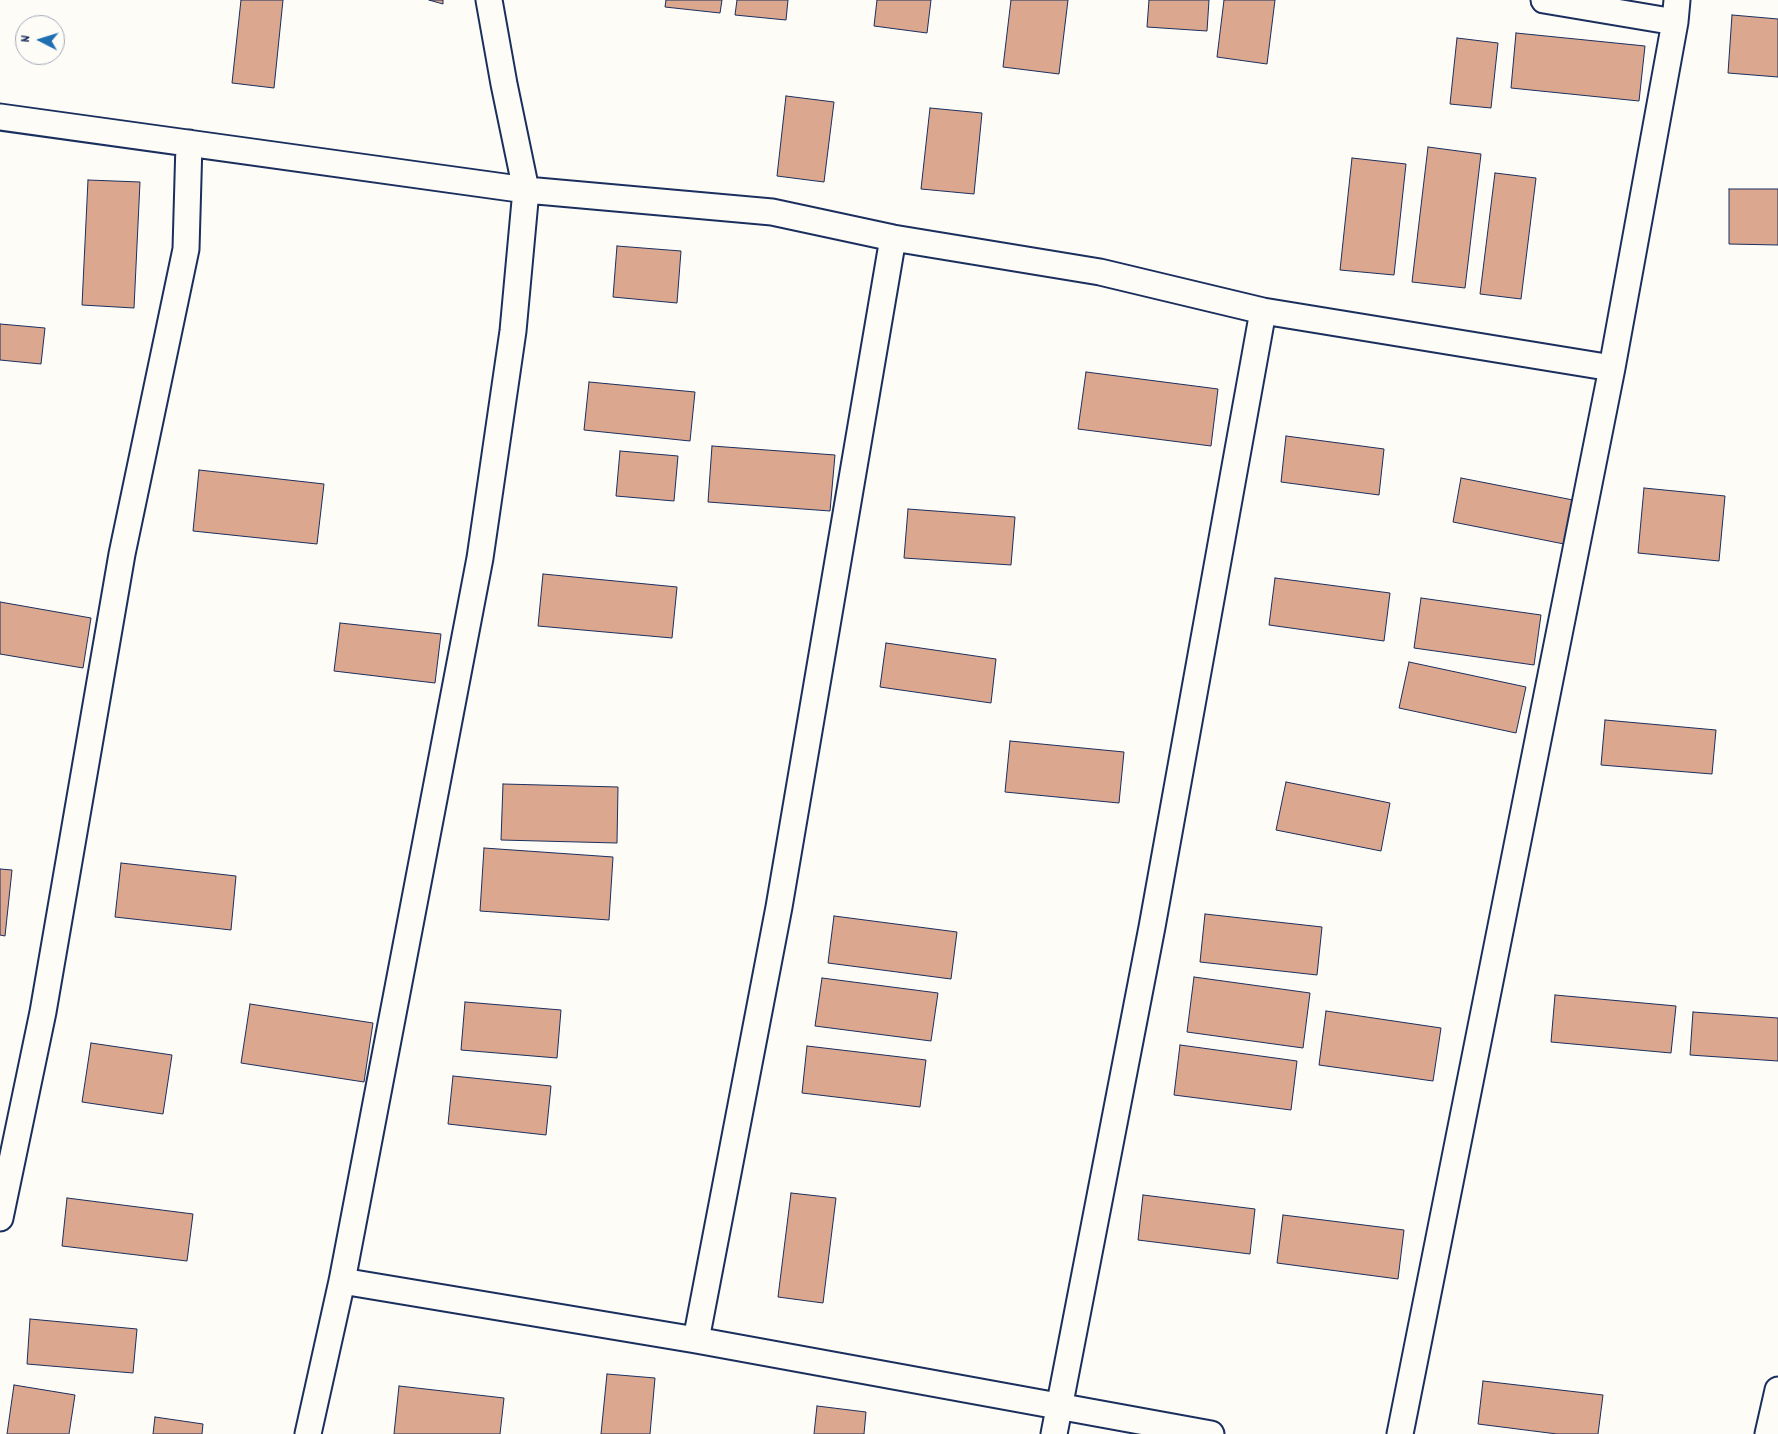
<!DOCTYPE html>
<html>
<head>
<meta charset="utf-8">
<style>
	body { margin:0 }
	#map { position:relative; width:1778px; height:1434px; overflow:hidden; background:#fdfcf7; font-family:Dekko,sans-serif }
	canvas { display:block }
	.north { position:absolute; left:15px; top:15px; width:50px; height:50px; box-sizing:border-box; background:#fdfcf7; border:1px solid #a3aaba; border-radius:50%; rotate:275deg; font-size:14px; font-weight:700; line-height:20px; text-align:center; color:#1b2f5e }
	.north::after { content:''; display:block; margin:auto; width:18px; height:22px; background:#1f6fb2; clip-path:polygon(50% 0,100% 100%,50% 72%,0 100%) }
</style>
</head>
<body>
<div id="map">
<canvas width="1778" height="1434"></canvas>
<div class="north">N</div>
</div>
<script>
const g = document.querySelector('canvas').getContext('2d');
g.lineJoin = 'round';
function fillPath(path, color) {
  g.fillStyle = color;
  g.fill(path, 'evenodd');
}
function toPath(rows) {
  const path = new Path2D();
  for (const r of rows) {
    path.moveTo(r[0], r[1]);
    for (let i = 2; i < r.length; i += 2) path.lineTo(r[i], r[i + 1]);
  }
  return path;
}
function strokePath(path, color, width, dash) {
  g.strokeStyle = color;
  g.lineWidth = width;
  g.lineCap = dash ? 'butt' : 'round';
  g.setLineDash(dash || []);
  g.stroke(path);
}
const building = toPath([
	[241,0,283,0,274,88,232,83,241,0],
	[429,0,443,0,443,4,429,0],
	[666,0,722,0,720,13,665,7,666,0],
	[737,0,788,0,786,20,735,15,737,0],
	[877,0,931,0,927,33,874,26,877,0],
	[1011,0,1068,0,1059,74,1003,67,1011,0],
	[1149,0,1209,0,1207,31,1147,27,1149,0],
	[1224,0,1275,0,1267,64,1217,57,1224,0],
	[1732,15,1778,19,1778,77,1728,73,1732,15],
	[1516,33,1645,46,1639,101,1511,88,1516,33],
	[1457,38,1498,43,1491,108,1450,104,1457,38],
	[786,96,834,102,824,182,777,176,786,96],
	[930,108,982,113,974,194,921,189,930,108],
	[1428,147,1481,154,1465,288,1412,282,1428,147],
	[1352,158,1406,164,1394,275,1340,270,1352,158],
	[1495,173,1536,178,1521,299,1480,294,1495,173],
	[88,180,140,182,134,308,82,305,88,180],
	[1729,189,1778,189,1778,245,1729,244,1729,189],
	[617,246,681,251,677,303,613,297,617,246],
	[0,324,45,328,41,364,0,360,0,324],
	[1086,372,1218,389,1211,446,1078,429,1086,372],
	[589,382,695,392,690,441,584,430,589,382],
	[1286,436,1384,449,1379,495,1281,482,1286,436],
	[712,446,835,455,830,511,708,502,712,446],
	[620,451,678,456,674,501,616,496,620,451],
	[199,470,324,484,317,544,193,531,199,470],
	[1461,478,1573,500,1564,544,1453,522,1461,478],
	[1644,488,1725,496,1719,561,1638,553,1644,488],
	[908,509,1015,517,1011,565,904,558,908,509],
	[543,574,677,587,672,638,538,626,543,574],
	[1275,578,1390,593,1384,641,1269,625,1275,578],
	[1421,598,1541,615,1534,665,1414,648,1421,598],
	[0,602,91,618,83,668,0,654,0,602],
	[340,623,441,634,435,683,334,671,340,623],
	[886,643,996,659,991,703,880,687,886,643],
	[1409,662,1526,687,1516,733,1399,708,1409,662],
	[1605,720,1716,730,1712,774,1601,765,1605,720],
	[1010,741,1124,752,1119,803,1005,792,1010,741],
	[1286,782,1390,803,1381,851,1276,830,1286,782],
	[503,784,618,787,617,843,501,840,503,784],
	[484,848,613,857,609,920,480,911,484,848],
	[121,863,236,876,231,930,115,917,121,863],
	[0,869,12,870,5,936,0,935,0,869],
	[1205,914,1322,927,1317,975,1200,962,1205,914],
	[834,916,957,932,951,979,828,963,834,916],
	[1194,977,1310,993,1303,1048,1187,1032,1194,977],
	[822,978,938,993,931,1041,815,1026,822,978],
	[1555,995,1676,1006,1671,1053,1551,1042,1555,995],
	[465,1002,561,1010,557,1058,461,1050,465,1002],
	[250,1004,373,1023,364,1082,241,1063,250,1004],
	[1326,1011,1441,1028,1433,1081,1319,1065,1326,1011],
	[1693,1012,1778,1018,1778,1061,1690,1055,1693,1012],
	[91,1043,172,1055,163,1114,82,1102,91,1043],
	[1180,1045,1297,1061,1291,1110,1174,1095,1180,1045],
	[807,1046,926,1060,920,1107,802,1093,807,1046],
	[453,1076,551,1086,546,1135,448,1124,453,1076],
	[791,1193,836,1198,823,1303,778,1297,791,1193],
	[1143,1195,1255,1209,1250,1254,1138,1240,1143,1195],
	[67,1198,193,1214,187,1261,62,1246,67,1198],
	[1283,1215,1404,1230,1398,1279,1277,1263,1283,1215],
	[30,1319,137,1329,133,1373,27,1364,30,1319],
	[607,1374,655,1378,650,1434,601,1434,607,1374],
	[1483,1381,1603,1395,1598,1434,1557,1434,1478,1424,1483,1381],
	[14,1385,75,1395,69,1434,7,1434,14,1385],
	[399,1386,504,1398,500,1434,394,1434,399,1386],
	[817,1406,866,1412,864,1434,814,1434,817,1406],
	[155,1417,203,1424,202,1434,153,1434,155,1417]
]);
fillPath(building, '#dba78e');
strokePath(building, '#1b2f5e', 1);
const street = toPath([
	[1544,0,1675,22],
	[0,117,526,190,772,212,893,238,1100,272,1263,311,1612,368],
	[0,1218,43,1012,122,554,186,249,189,143],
	[342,1281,696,1340,1211,1434],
	[696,1340,779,907,893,238],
	[308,1434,342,1281,480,558,513,331,526,190,504,84,489,0],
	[1054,1434,1152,927,1263,311],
	[1400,1434,1612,368,1675,22,1677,0],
	[1768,1434,1778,1390]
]);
strokePath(street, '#1b2f5e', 29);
strokePath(street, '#fdfcf7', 25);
</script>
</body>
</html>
